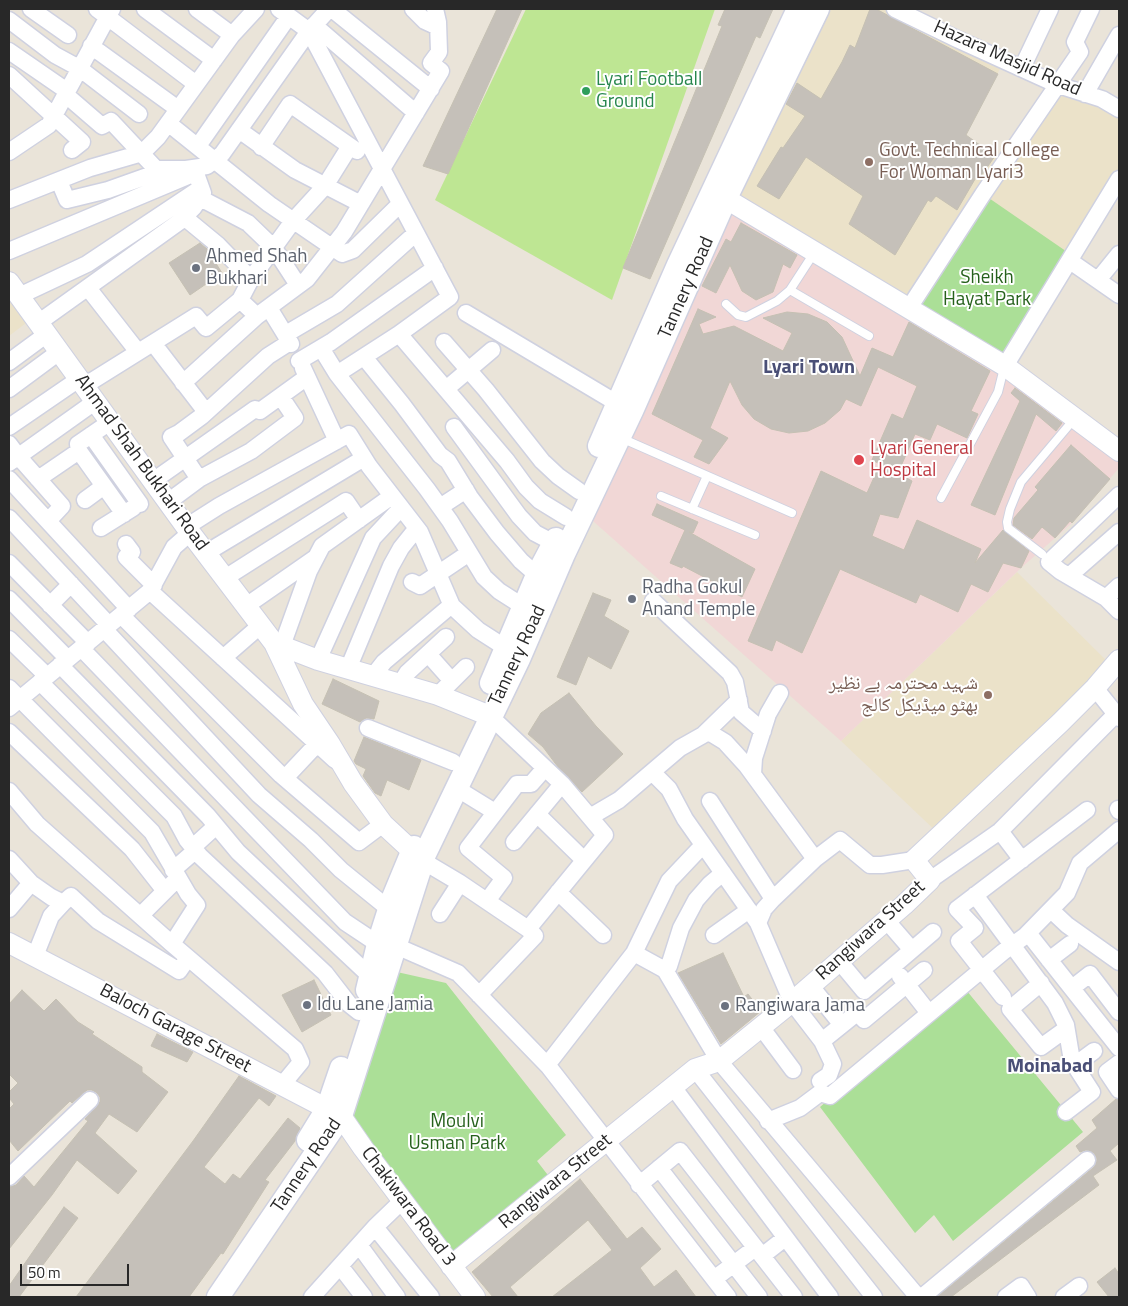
<!DOCTYPE html>
<html>
<head>
<meta charset="utf-8">
<style>
	body { margin:0 }
	#map { position:relative; width:1128px; height:1306px; overflow:hidden; background:#eae4d9; font-family:"Titillium Web",sans-serif }
	canvas { display:block }
	.frame { position:absolute; inset:0; border:10px solid #282828; pointer-events:none }
	.scale { position:absolute; left:20px; top:1264px; width:109px; height:22px; box-sizing:border-box; border:2px solid #282828; border-top:0; padding-left:6px; font-size:15px; line-height:18px; white-space:nowrap; color:#282828; -webkit-text-stroke:4px #fff; paint-order:stroke }
</style>
</head>
<body>
<div id="map">
<canvas width="1128" height="1306"></canvas>
<div class="frame"></div>
<div class="scale">50 m</div>
</div>
<script>
const g = document.querySelector('canvas').getContext('2d');
g.lineJoin = 'round';
function fillPath(path, color) {
  g.fillStyle = color;
  g.fill(path, 'evenodd');
}
function toPath(rows) {
  const path = new Path2D();
  for (const r of rows) {
    path.moveTo(r[0], r[1]);
    for (let i = 2; i < r.length; i += 2) path.lineTo(r[i], r[i + 1]);
  }
  return path;
}
function strokePath(path, color, width, dash) {
  g.strokeStyle = color;
  g.lineWidth = width;
  g.lineCap = dash ? 'butt' : 'round';
  g.setLineDash(dash || []);
  g.stroke(path);
}
function write(font, color, halo, rows, align = 'center') {
  g.font = font + ' "Titillium Web","Noto Naskh Arabic",sans-serif';
  g.lineWidth = 4;
  g.setLineDash([]);
  g.textBaseline = 'middle';
  g.strokeStyle = halo;
  g.fillStyle = color;
  for (const [text, x, y, turn = 0] of rows) {
    g.save();
    g.translate(x, y);
    g.rotate((+turn || 0) * Math.PI / 180);
    g.textAlign = isNaN(turn) ? turn : align;
    if (halo) g.strokeText(text, 0, 0);
    g.fillText(text, 0, 0);
    g.restore();
  }
}
fillPath(toPath([
	[806,9,892,9,1004,61,964,139,979,144,995,156,1002,166,1058,85,1119,109,1119,179,1073,256,909,308,724,196],
	[9,283,34,317,9,336],
	[1017,572,1113,667,941,836,841,741]
]), '#ebe2c9');
fillPath(toPath([
	[724,196,1119,451,1119,468,1072,523,1021,568,841,741,576,506]
]), '#f1d7d6');
fillPath(toPath([
	[983,194,1073,256,1005,366,909,308],
	[388,970,446,983,566,1135,537,1161,554,1183,451,1266,341,1116],
	[962,985,1083,1132,953,1241,934,1215,915,1233,820,1107]
]), '#abdf97');
fillPath(toPath([
	[526,9,715,9,612,300,435,200]
]), '#bee693');
const building = toPath([
	[497,9,522,9,448,174,423,166,497,9],
	[725,9,773,9,760,38,756,36,650,279,623,268,722,26,718,25,725,9],
	[870,9,876,9,998,74,966,135,995,156,981,176,978,174,957,210,936,196,931,202,928,200,895,255,849,224,863,196,806,157,779,199,757,186,781,147,783,148,805,116,786,104,797,83,821,99,842,62,850,45,855,48,870,9],
	[741,223,797,255,790,268,783,264,773,292,756,300,742,291,730,265,716,293,702,286,726,239,731,242,741,223],
	[200,243,207,249,222,273,190,295,169,263,200,243],
	[698,309,716,317,699,324,703,334,734,326,783,351,792,333,763,318,787,312,808,314,827,322,842,337,860,376,872,348,893,357,909,322,990,371,971,411,978,414,967,438,937,424,930,440,915,434,898,473,912,481,898,518,880,514,872,536,904,550,917,520,981,549,975,563,1003,530,1029,551,1021,568,1003,563,988,592,971,584,958,612,920,594,916,603,840,569,802,653,776,640,772,651,748,641,821,471,867,493,880,464,872,460,892,414,903,419,917,386,878,367,861,406,846,399,840,410,825,423,808,431,789,433,771,429,754,419,742,405,730,381,710,428,728,438,709,464,694,457,703,440,652,414,698,309],
	[1015,388,1062,423,1056,431,1036,414,995,515,971,505,1020,401,1011,393,1015,388],
	[1071,445,1110,479,1072,523,1070,521,1055,538,1042,527,1032,539,1013,525,1014,518,1038,490,1035,487,1071,445],
	[657,504,698,522,693,533,689,532,755,569,742,597,683,566,682,568,670,563,685,530,652,515,657,504],
	[593,593,611,600,604,616,629,631,611,669,588,656,576,685,557,677,593,593],
	[333,679,379,701,374,719,366,718,360,722,322,704,333,679],
	[569,693,596,726,623,754,582,792,558,767,543,747,528,734,541,713,569,693],
	[364,737,421,760,409,790,387,780,381,796,375,793,363,776,366,769,356,764,354,761,364,737],
	[723,953,744,997,748,994,761,1011,721,1044,678,973,723,953],
	[314,980,331,1015,302,1032,282,995,314,980],
	[22,990,44,1011,56,999,78,1022,94,1032,92,1034,142,1067,142,1072,168,1092,137,1132,109,1114,95,1133,137,1171,118,1194,77,1160,52,1195,9,1249,9,1187,16,1185,24,1176,34,1187,88,1121,85,1119,100,1102,100,1097,97,1093,92,1090,87,1090,72,1103,70,1101,18,1151,9,1140,9,1109,14,1104,9,1098,9,1092,18,1083,9,1074,9,1004,22,990],
	[157,1034,193,1052,187,1062,151,1046,157,1034],
	[239,1076,276,1096,269,1106,259,1098,204,1167,225,1184,233,1174,240,1179,288,1118,300,1128,295,1141,265,1180,269,1182,223,1254,221,1253,189,1297,76,1297,193,1141,239,1076],
	[1116,1099,1119,1100,1119,1143,1110,1151,1117,1160,1093,1176,1099,1185,951,1297,937,1297,1094,1167,1097,1159,1094,1153,1086,1150,1080,1152,1076,1146,1097,1128,1092,1120,1116,1099],
	[580,1179,627,1239,642,1227,661,1249,640,1268,654,1287,676,1270,696,1297,552,1297,612,1250,588,1220,510,1287,518,1297,493,1297,472,1272,580,1179],
	[64,1207,78,1218,19,1297,9,1297,9,1286,64,1207],
	[1115,1268,1119,1274,1119,1297,1109,1297,1097,1282,1115,1268]
]);
fillPath(building, '#c5c0b9');
strokePath(building, '#c5c0b3', 1);
const service = toPath([
	[790,290,869,336],
	[726,304,738,315,746,317,777,301,790,290,814,253],
	[621,438,792,513],
	[661,496,755,535],
	[941,498,998,392,1004,368],
	[692,509,707,476],
	[1042,554,1008,528,1007,522,1010,509,1021,482,1075,418]
]);
const minor = toPath([
	[31,9,68,35],
	[97,9,196,84],
	[145,9,214,60],
	[197,9,232,35],
	[279,9,309,31,450,297,399,334,337,374,321,348],
	[332,9,431,89],
	[413,9,425,21,438,27],
	[895,9,959,40,1058,85,1102,99,1119,109],
	[9,20,55,55,79,68,139,114],
	[314,25,416,113],
	[91,46,178,109],
	[9,51,67,91],
	[1022,68,1050,9],
	[9,75,82,142,72,150],
	[1085,94,1119,35],
	[66,95,102,126,111,121,156,169,186,169,207,166,222,154,309,31,329,9],
	[168,123,269,204,342,254,353,250,400,204],
	[239,130,295,170,361,204],
	[198,146,289,16],
	[261,147,290,104,357,151],
	[9,152,49,125,112,9],
	[59,181,67,200,108,190,167,169],
	[200,198,248,223,274,248,298,285],
	[9,200,90,168,142,153,158,137,232,35,256,9],
	[184,217,218,245,251,279],
	[9,251,195,173],
	[1070,261,1119,295],
	[1098,280,1119,254],
	[88,288,138,352],
	[19,296,87,264,201,188],
	[240,300,251,279,293,221,325,186,350,146],
	[269,308,291,344],
	[909,308,983,194,1080,52,1075,42,1091,9],
	[466,313,625,408],
	[38,323,179,222,194,207,203,193,194,168],
	[286,334,337,304,416,233],
	[399,334,507,461,526,487,540,501,566,517],
	[444,342,486,390,542,461,558,476,579,491],
	[153,343,206,412],
	[364,357,402,404,440,455,448,461,470,497,497,533,521,561,537,575],
	[299,361,331,342,435,268],
	[9,362,47,334],
	[1005,366,1119,179],
	[303,368,337,441],
	[337,374,427,489,450,521,484,577,499,591,524,607],
	[183,383,257,316,307,279,344,232,441,71,431,63,439,52,438,22,435,9],
	[84,386,196,316,206,328,240,300,257,316],
	[9,389,59,352],
	[446,389,492,350],
	[9,427,79,379],
	[454,427,519,516,535,533,554,543],
	[91,435,140,504],
	[9,444,18,456,62,506,48,521],
	[79,451,124,514],
	[9,463,96,401],
	[9,479,129,609],
	[38,479,79,451,78,444,110,422],
	[199,479,171,437,179,433,202,416,268,356,290,342],
	[153,481,255,409,260,411,307,377],
	[1119,495,1049,562,1060,571,1106,598,1119,611],
	[85,500,104,486],
	[168,502,199,479,251,451,295,418,281,397],
	[440,507,466,490],
	[9,518,109,625],
	[186,527,219,506,349,434,369,466,420,532,452,606,478,630,506,648],
	[101,528,133,508],
	[126,544,132,552,126,557,154,585],
	[206,553,364,458],
	[9,563,88,643],
	[1069,576,1119,532],
	[225,578,346,501,359,520],
	[412,582,420,586,469,553],
	[150,591,335,760],
	[1106,598,1119,586],
	[9,599,68,659],
	[653,601,730,673,735,682,741,712,763,731],
	[50,605,71,584],
	[246,606,315,558],
	[121,615,281,775,359,842,383,824],
	[104,629,259,795,311,840,341,870,389,909],
	[9,639,47,676],
	[282,646,309,571,322,546,392,496],
	[81,648,345,922,378,944],
	[428,654,452,681],
	[223,658,261,625],
	[318,660,373,538,401,508],
	[60,665,208,816,238,852,371,977],
	[348,669,391,566,401,548,417,528],
	[373,676,384,662,448,608],
	[40,682,174,816,187,840,200,856,325,973,349,1004,359,1012],
	[400,684,407,673,446,637],
	[9,688,152,832,188,894,197,905,172,944],
	[1095,688,1119,718],
	[438,695,466,667],
	[9,708,150,591,174,547,190,533],
	[368,728,453,762],
	[707,731,725,742,746,765,815,859],
	[9,732,132,849,165,891,178,878],
	[652,772,669,789,685,819,758,923],
	[753,774,754,758,768,714,780,693],
	[285,778,317,744],
	[456,788,495,812],
	[9,791,37,824,172,944,295,1049,301,1062,282,1085],
	[710,801,773,899],
	[1118,809,1119,811],
	[537,814,584,860],
	[590,817,619,800,680,748,703,735,739,700],
	[1000,831,1022,860],
	[514,842,562,784],
	[193,847,216,826],
	[9,859,31,883,51,897,63,903,71,896,98,921,179,971,188,958],
	[423,861,460,883,528,929,605,835,562,784,490,716],
	[173,870,196,850],
	[930,880,1000,831,1116,714],
	[558,892,603,935],
	[975,895,1055,1003,1066,1025,1072,1061,1092,1092,1066,1112],
	[487,901,504,878,468,848,517,784,531,784,545,768],
	[9,909,31,883],
	[1051,910,1067,925,1119,962],
	[440,914,460,883],
	[141,915,165,891],
	[886,920,912,950],
	[1028,933,1119,1048],
	[714,935,749,910],
	[396,946,458,973,549,1067,728,1297],
	[634,953,665,970,719,1061,918,1297],
	[35,956,51,916,63,903],
	[1049,960,1070,944],
	[839,961,864,991,933,932],
	[665,970,669,966,681,928,696,900,710,884,723,873],
	[900,976,929,1013],
	[1041,983,1010,1009,1041,1047,1066,1029],
	[810,985,842,1025],
	[1072,988,1090,974,1119,1012],
	[479,995,535,936,528,929],
	[1003,997,959,941,975,928,957,909,1087,810],
	[761,1027,793,1070],
	[822,1041,858,1012,864,1020,924,970],
	[1119,1063,1107,1072,1119,1090],
	[547,1065,634,953,669,881,703,845],
	[1075,1065,1094,1051],
	[695,1069,874,1297],
	[820,1081,829,1075,833,1064,822,1041,792,1002,758,923,764,909,773,899,815,859,840,840,870,865,882,865,914,860],
	[673,1087,830,1297],
	[768,1121,800,1108,820,1093,830,1096,1003,952,1025,936,1067,893,1080,863,1119,830],
	[659,1168,759,1297],
	[9,1177,90,1100],
	[639,1185,680,1151,794,1297],
	[375,1227,431,1297],
	[359,1245,397,1297],
	[762,1256,785,1238],
	[340,1266,364,1297],
	[714,1279,755,1248],
	[312,1297,375,1227,402,1201],
	[922,1297,1087,1160],
	[1006,1297,1021,1286,1028,1297],
	[1064,1297,1079,1286]
]);
const tertiary = toPath([
	[713,191,1005,366,1119,451],
	[9,282,186,527,274,643,318,660,438,695,490,716],
	[274,643,303,704,330,744,353,783,383,824,423,861],
	[9,943,341,1116,363,1148,475,1297],
	[451,1266,695,1069,719,1061,792,1002,904,905,930,880,914,860,1060,723,1095,688,1119,660]
]);
const secondary = toPath([
	[599,446,678,265,798,9],
	[491,683,537,575,556,539],
	[367,990,378,944,392,900,414,847],
	[308,1140,327,1109,341,1068],
	[218,1297,341,1116,425,854,519,659,564,554,632,411,727,196,818,9]
]);
strokePath(service, '#cfd1e0', 10);
strokePath(minor, '#cfd1e0', 19);
strokePath(tertiary, '#cfd1e0', 22);
strokePath(secondary, '#cfd1e0', 25);
strokePath(service, '#fff', 8);
strokePath(minor, '#fff', 16);
strokePath(tertiary, '#fff', 20);
strokePath(secondary, '#fff', 22);
for (const [x, y, r, color] of [
	[586,91,5,"#2e9e5b"],
	[869,162,5,"#8d6e63"],
	[196,268,5,"#6b7280"],
	[859,460,6,"#e0444e"],
	[632,599,5,"#6b7280"],
	[988,695,5,"#8d6e63"],
	[307,1005,5,"#6b7280"],
	[725,1006,5,"#6b7280"]
]) {
  const dot = new Path2D();
  dot.arc(x, y, r, 0, 2 * Math.PI);
  g.fillStyle = color;
  g.fill(dot);
  strokePath(dot, '#fff', 2);
}
write('19px', '#282828', '#fff', [
	["Hazara Masjid Road",1007,59,24],
	["Tannery Road",687,288,-66],
	["Ahmad Shah Bukhari Road",141,463,54],
	["Tannery Road",518,656,-65],
	["Rangiwara Street",871,931,-42],
	["Baloch Garage Street",175,1029,28],
	["Tannery Road",307,1166,-56],
	["Rangiwara Street",556,1182,-39],
	["Chakiwara Road 3",408,1207,53]
]);
write('19px', '#27864d', '#fff', [
	["Lyari Football",596,80],
	["Ground",596,102]
], 'left');
write('19px', '#785e54', '#fff', [
	["Govt. Technical College",879,151],
	["For Woman Lyari3",879,173],
	["شہید محترمہ بے نظیر",978,684,"right"],
	["بھٹو میڈیکل کالج",978,706,"right"]
], 'left');
write('19px', '#5b616d', '#fff', [
	["Ahmed Shah",206,257],
	["Bukhari",206,279],
	["Radha Gokul",642,588],
	["Anand Temple",642,610],
	["Idu Lane Jamia",317,1005],
	["Rangiwara Jama",735,1006]
], 'left');
write('19px', '#26611c', '#fff', [
	["Sheikh",987,278],
	["Hayat Park",987,300],
	["Moulvi",457,1122],
	["Usman Park",457,1144]
]);
write('19px', '#be3a42', '#fff', [
	["Lyari General",870,449],
	["Hospital",870,471]
], 'left');
write('bold 20px', '#4a4f76', '#fff', [
	["Lyari Town",809,368],
	["Moinabad",1050,1067]
]);
</script>
</body>
</html>
